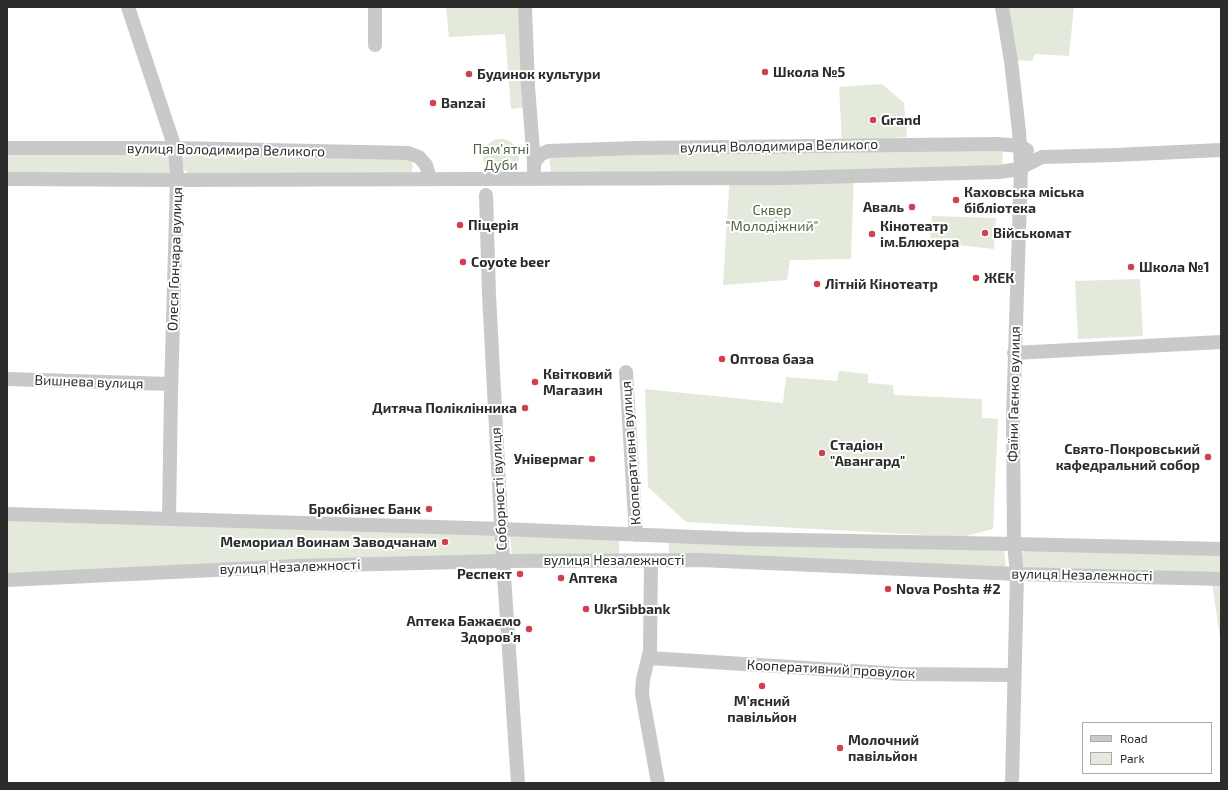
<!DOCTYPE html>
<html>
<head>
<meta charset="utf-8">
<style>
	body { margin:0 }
	#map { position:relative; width:1228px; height:790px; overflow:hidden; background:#fff; font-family:"Exo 2",sans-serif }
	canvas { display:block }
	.frame { position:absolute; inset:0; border:8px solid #2c2c2c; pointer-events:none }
	.legend { position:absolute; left:1082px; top:722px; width:130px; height:52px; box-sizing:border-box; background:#fff; border:1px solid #ababab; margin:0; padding:5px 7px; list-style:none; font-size:12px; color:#2c2c2c }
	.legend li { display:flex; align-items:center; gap:8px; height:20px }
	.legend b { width:20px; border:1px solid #ababab }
</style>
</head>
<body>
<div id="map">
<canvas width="1228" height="790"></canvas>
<div class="frame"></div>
<ul class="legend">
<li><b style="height:5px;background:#c9c9c9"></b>Road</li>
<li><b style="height:11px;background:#e3e9db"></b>Park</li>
</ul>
</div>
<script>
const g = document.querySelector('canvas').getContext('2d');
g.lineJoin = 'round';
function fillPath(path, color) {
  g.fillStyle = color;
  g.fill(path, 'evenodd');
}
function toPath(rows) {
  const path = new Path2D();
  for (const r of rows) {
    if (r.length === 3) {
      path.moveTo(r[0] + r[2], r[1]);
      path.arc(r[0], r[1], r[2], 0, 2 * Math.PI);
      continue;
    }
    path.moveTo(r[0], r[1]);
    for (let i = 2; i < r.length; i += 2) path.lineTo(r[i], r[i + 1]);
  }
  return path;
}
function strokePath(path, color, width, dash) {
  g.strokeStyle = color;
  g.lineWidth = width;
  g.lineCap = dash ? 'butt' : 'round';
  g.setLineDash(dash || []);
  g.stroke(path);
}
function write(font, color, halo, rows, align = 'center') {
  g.font = font + ' "Exo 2",sans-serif';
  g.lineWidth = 4;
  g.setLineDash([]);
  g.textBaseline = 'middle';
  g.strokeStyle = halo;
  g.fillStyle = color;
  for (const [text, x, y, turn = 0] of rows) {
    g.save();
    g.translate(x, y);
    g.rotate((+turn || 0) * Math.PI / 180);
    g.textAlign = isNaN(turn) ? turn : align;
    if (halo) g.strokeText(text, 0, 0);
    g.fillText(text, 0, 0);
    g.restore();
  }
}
fillPath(toPath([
	[446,7,521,7,526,107,511,109,505,34,449,37],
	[1003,7,1074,7,1069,56,1035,54,1032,61,1012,60],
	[882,84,904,103,907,137,842,141,839,87],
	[501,157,18],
	[997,149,1003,152,1002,167,854,172,851,259,790,260,787,280,723,285,730,173,551,174,549,154],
	[188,153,405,159,411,161,413,167,411,173,192,174,188,173,182,167,183,159],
	[7,154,162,154,169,158,169,172,164,175,7,174],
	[932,216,996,218,994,249,930,242],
	[1140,279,1143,336,1078,339,1075,281],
	[839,371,868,374,868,383,893,385,894,395,982,399,982,418,998,419,993,529,962,537,686,522,648,487,645,389,783,403,786,377,837,381],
	[7,520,495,535,496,555,7,575],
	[510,536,619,540,619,555,512,555],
	[669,538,1004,548,1006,568,669,556],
	[1026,550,1221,554,1221,574,1029,569,1023,566,1021,554],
	[1212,583,1221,583,1221,644]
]), '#e3e9db');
strokePath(toPath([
	[128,7,175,148,177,180,171,392,169,519],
	[375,7,375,45],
	[525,7,528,87,534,163],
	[1002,7,1011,61,1019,131,1021,167,1013,418,1014,544,1017,574,1012,783],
	[7,148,175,148,408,153,419,157,426,165,430,178],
	[7,179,177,180,786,178,1000,172,1018,169,1042,157,1115,155,1221,150],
	[534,179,534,163,540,155,548,151,635,148,998,144,1020,146,1027,150],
	[486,195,489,295,503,561,518,783],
	[1014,353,1221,342],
	[626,372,636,535],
	[7,379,171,384],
	[7,514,502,529,744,539,1014,544,1221,549],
	[651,561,650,651,643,679,642,694,658,783],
	[7,580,296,566,503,561,700,560,1017,574,1221,579],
	[649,658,902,674,1014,675]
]), '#c9c9c9', 14);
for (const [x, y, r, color] of [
	[765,72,4,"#d2404f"],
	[469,74,4,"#d2404f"],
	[433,103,4,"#d2404f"],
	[873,120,4,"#d2404f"],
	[956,200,4,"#d2404f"],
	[912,207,4,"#d2404f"],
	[460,225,4,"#d2404f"],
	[985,233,4,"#d2404f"],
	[872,234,4,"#d2404f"],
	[463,262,4,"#d2404f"],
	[1131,267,4,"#d2404f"],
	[976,278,4,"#d2404f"],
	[817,284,4,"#d2404f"],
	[722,359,4,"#d2404f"],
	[535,382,4,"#d2404f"],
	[525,408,4,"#d2404f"],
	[822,453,4,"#d2404f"],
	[1208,457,4,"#d2404f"],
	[592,459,4,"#d2404f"],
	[429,509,4,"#d2404f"],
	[445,542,4,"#d2404f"],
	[520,574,4,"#d2404f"],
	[561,578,4,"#d2404f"],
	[888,589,4,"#d2404f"],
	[586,609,4,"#d2404f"],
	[529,629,4,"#d2404f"],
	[762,686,4,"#d2404f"],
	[840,748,4,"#d2404f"]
]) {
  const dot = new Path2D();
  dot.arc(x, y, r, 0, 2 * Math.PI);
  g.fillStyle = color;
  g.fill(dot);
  strokePath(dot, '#fff', 1.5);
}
write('bold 14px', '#2c2c2c', '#fff', [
	["Школа №5",773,72],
	["Будинок культури",477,74],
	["Banzai",441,103],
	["Grand",881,120],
	["Каховська міська",964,192],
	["бібліотека",964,208],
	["Аваль",904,207,"right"],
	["Піцерія",468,225],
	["Кінотеатр",880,226],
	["ім.Блюхера",880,242],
	["Військомат",993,233],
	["Coyote beer",471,262],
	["Школа №1",1139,267],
	["ЖЕК",984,278],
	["Літній Кінотеатр",825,284],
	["Оптова база",730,359],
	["Квітковий",543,374],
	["Магазин",543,390],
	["Дитяча Поліклінника",517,408,"right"],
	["Стадіон",830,445],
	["\"Авангард\"",830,461],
	["Свято-Покровський",1200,449,"right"],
	["кафедральний собор",1200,465,"right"],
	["Універмаг",584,459,"right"],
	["Брокбізнес Банк",421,509,"right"],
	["Мемориал Воинам Заводчанам",437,542,"right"],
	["Респект",512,574,"right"],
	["Аптека",569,578],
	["Nova Poshta #2",896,589],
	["UkrSibbank",594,609],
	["Аптека Бажаємо",521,621,"right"],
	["Здоров'я",521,637,"right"],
	["М'ясний",762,701,"center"],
	["павільйон",762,717,"center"],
	["Молочний",848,740],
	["павільйон",848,756]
], 'left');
write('14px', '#2c2c2c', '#fff', [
	["вулиця Володимира Великого",779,146,-1],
	["вулиця Володимира Великого",226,150,1],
	["Олеся Гончара вулиця",175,259,-88],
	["Вишнева вулиця",89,382,2],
	["Фаїни Гаєнко вулиця",1014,394,-89],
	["Кооперативна вулиця",631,453,-94],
	["Соборності вулиця",499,489,-93],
	["вулиця Незалежності",614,560],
	["вулиця Незалежності",290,567,-2],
	["вулиця Незалежності",1082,575,1],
	["Кооперативний провулок",831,669,3]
]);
write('14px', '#51633f', '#fff', [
	["Пам'ятні",501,149],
	["Дуби",501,165],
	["Сквер",772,210],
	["\"Молодіжний\"",772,226]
]);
</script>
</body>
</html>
